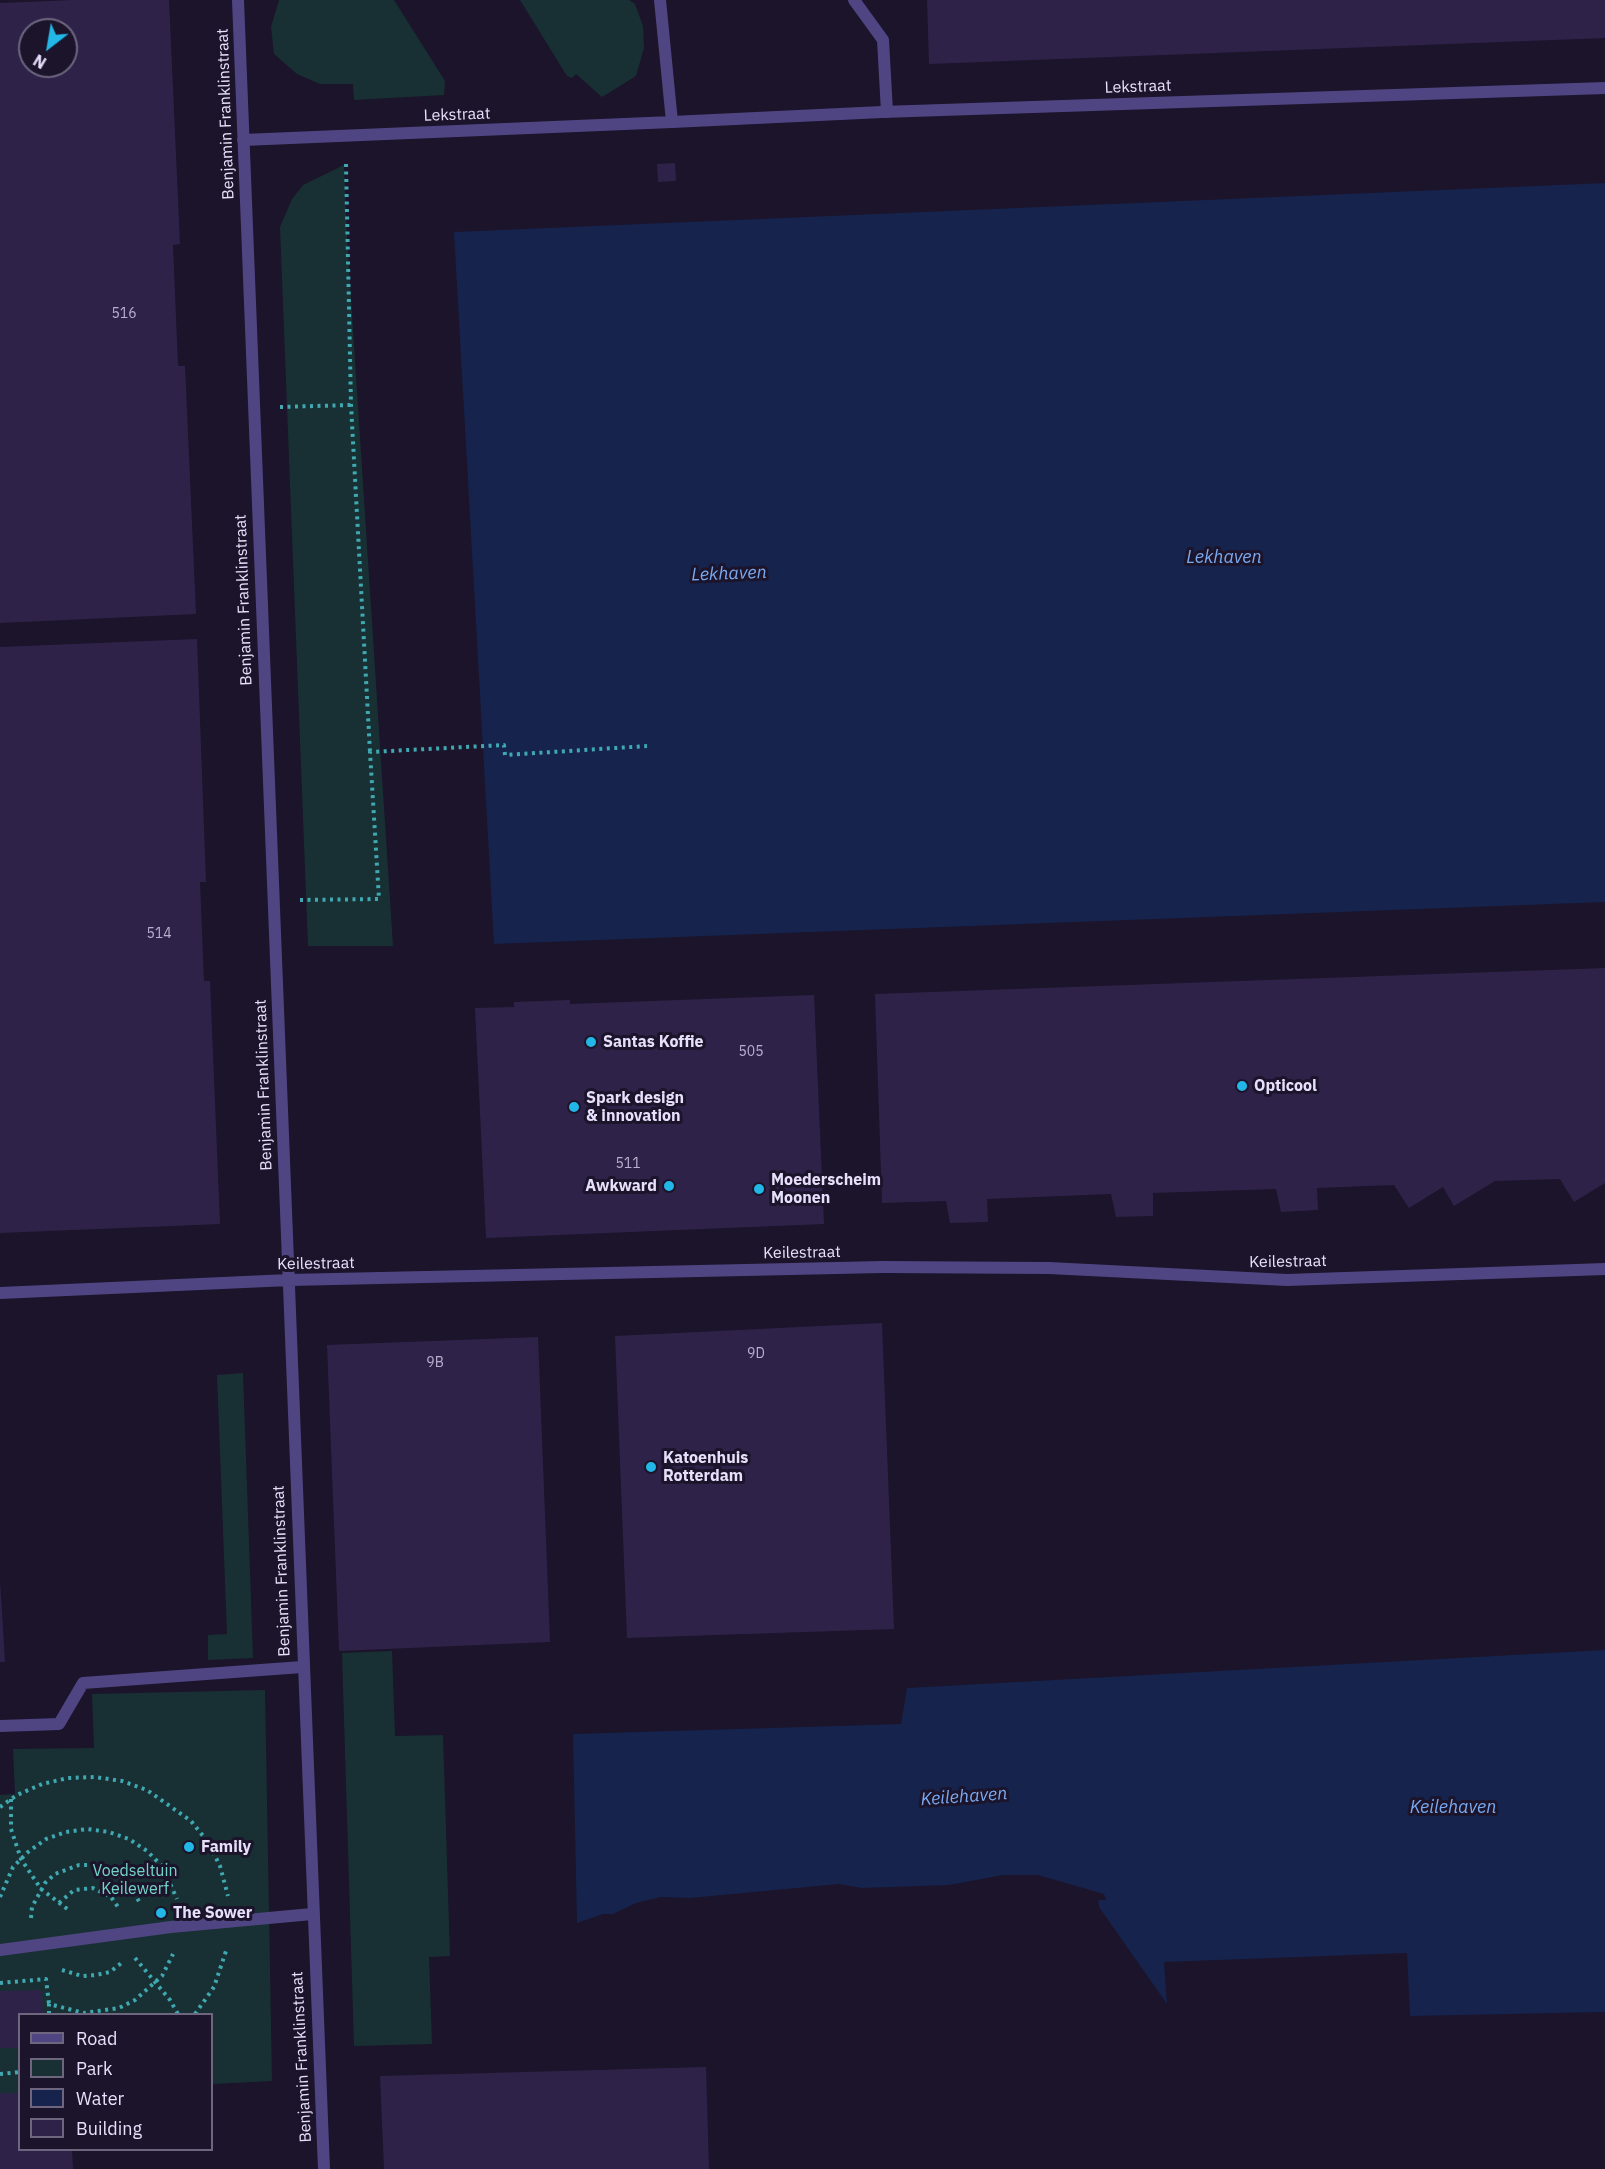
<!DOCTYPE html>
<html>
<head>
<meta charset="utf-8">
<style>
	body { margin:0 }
	#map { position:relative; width:1605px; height:2169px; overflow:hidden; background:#1b142a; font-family:"IBM Plex Sans",sans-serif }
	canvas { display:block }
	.legend { position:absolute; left:18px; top:2013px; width:195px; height:138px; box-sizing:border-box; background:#1b142a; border:2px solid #6d667e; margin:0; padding:8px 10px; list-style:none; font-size:18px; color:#e7e0fc }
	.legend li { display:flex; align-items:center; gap:12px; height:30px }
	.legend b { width:30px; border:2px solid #6d667e }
	.north { position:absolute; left:18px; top:18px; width:60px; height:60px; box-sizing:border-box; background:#1b142a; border:2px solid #6d667e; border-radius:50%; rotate:211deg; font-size:16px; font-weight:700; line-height:24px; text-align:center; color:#e7e0fc }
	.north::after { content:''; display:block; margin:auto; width:21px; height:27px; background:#22b7e6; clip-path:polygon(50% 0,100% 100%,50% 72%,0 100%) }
</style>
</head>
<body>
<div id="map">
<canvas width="1605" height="2169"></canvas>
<ul class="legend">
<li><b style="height:8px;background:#504583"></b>Road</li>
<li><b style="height:16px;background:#183033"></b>Park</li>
<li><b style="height:16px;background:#16234c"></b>Water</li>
<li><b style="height:16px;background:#2f2249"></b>Building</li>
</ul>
<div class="north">N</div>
</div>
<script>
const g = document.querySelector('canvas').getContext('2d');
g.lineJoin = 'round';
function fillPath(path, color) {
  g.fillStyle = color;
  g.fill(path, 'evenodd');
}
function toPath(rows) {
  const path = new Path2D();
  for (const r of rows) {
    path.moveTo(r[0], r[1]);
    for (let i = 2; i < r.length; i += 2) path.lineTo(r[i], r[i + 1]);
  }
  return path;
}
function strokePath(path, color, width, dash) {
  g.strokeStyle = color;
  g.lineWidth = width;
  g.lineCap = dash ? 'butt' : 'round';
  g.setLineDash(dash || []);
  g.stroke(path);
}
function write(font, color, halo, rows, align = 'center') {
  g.font = font + ' "IBM Plex Sans",sans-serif';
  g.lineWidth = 6;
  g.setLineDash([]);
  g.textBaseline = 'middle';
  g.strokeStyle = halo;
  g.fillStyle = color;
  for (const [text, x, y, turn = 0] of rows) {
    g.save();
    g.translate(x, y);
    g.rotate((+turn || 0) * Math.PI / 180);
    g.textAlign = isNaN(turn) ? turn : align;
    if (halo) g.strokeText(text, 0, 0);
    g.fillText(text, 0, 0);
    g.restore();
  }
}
fillPath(toPath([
	[279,0,394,0,445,81,444,95,354,100,353,84,320,84,297,74,274,54,271,27],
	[520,0,629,0,635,4,643,26,644,48,636,76,602,97,576,74,572,78,567,76],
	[344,165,347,237,393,946,308,946,280,227,292,199,303,185],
	[243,1373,253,1658,208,1660,208,1635,227,1634,217,1375],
	[392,1651,395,1736,443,1735,450,1956,429,1957,432,2044,354,2046,342,1653],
	[265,1690,272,2081,212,2084,212,2014,20,2014,19,2093,0,2093,0,1795,15,1794,13,1749,94,1748,92,1694]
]), '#183033');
fillPath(toPath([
	[1605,183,1605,902,494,944,454,232],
	[1605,1650,1605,2012,1410,2016,1407,1953,1164,1962,1167,2004,1099,1907,1098,1900,1106,1900,1104,1894,1038,1875,1003,1875,949,1885,862,1888,839,1884,690,1898,661,1897,636,1903,613,1914,603,1914,577,1923,573,1734,901,1724,907,1688]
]), '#16234c');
fillPath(toPath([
	[73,0,169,0,180,244,173,245,178,366,185,366,196,614,0,623,0,3],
	[30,30,66,30,66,66,30,66],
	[927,0,1605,0,1605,38,929,64],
	[675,163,676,181,658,182,657,164],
	[197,639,206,882,200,882,204,981,210,981,220,1224,0,1233,0,647],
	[1605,968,1605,1183,1574,1202,1560,1179,1495,1181,1454,1206,1443,1187,1409,1208,1394,1185,1317,1188,1318,1210,1281,1212,1276,1189,1153,1193,1153,1216,1116,1217,1111,1194,987,1199,988,1222,950,1223,946,1201,882,1203,875,994],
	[814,995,824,1224,486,1238,475,1008,514,1007,514,1002,570,1000,570,1004],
	[882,1323,894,1629,627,1638,615,1336],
	[538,1337,550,1642,339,1651,327,1345],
	[0,1581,5,1662,0,1662],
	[42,1990,43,2014,20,2014,20,2048,0,2048,0,1991],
	[706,2067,709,2169,384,2169,380,2076],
	[0,2093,20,2093,20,2150,72,2150,73,2169,0,2169]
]), '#2f2249');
strokePath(toPath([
	[346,164,351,405,370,752],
	[280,407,351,405],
	[300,900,379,899,370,752,504,745,505,755,647,746],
	[11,1799,11,1829,21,1859,41,1889,70,1911],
	[0,1807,17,1795,42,1784,68,1778,95,1777,122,1781,147,1790,191,1821,208,1842,220,1866,228,1896],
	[0,1897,13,1867,28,1852,46,1839,66,1832,87,1829,109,1832,129,1839,147,1851,162,1866,177,1899],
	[59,1903,74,1890,93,1888,111,1897,118,1907],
	[31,1918,32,1907,45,1883,55,1874,79,1865,93,1865,118,1874,128,1882,141,1905],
	[135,1958,170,2000,178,2014],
	[62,1970,82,1976,96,1975,110,1972,124,1961],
	[0,1983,46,1979,49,2004],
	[49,2014,49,2004,84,2013,119,2008,135,2000,162,1976,173,1954],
	[195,2014,214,1987,227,1948],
	[0,2074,20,2072]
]), '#3fa8b1', 4, [3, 4.5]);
strokePath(toPath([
	[854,0,883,40,887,112],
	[882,1267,1049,1268,1287,1280,1605,1269],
	[0,1726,59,1724,83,1683,302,1667]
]), '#504583', 12);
strokePath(toPath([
	[238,0,324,2169],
	[660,0,672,122,882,112,1605,88],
	[243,140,672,122],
	[0,1293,289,1280,882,1267],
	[0,1950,171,1927,312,1914]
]), '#504583', 12);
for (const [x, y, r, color] of [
	[591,1042,6,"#22b7e6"],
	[1242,1086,6,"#22b7e6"],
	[574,1107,6,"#22b7e6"],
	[669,1186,6,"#22b7e6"],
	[759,1189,6,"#22b7e6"],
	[651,1467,6,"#22b7e6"],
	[189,1847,6,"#22b7e6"],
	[161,1913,6,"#22b7e6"]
]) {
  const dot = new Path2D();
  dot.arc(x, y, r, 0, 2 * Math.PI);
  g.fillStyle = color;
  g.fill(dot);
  strokePath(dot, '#1b142a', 2);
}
write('14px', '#b9b0cf', null, [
	["516",124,314],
	["514",159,934],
	["505",751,1052],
	["511",628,1164],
	["9D",756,1354],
	["9B",435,1363]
]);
write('16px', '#e7e0fc', '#1b142a', [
	["Lekstraat",1138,87,-2],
	["Benjamin Franklinstraat",226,114,-92],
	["Lekstraat",457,115,-2],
	["Benjamin Franklinstraat",244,600,-92],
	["Benjamin Franklinstraat",264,1085,-92],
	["Keilestraat",802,1253,-1],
	["Keilestraat",1288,1262,-1],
	["Keilestraat",316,1264,-1],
	["Benjamin Franklinstraat",282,1571,-92],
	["Benjamin Franklinstraat",302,2057,-93]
]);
write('bold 16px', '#e7e0fc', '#1b142a', [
	["Santas Koffie",603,1042],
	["Opticool",1254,1086],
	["Spark design",586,1098],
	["& innovation",586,1116],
	["Moederscheim",771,1180],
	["Moonen",771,1198],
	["Awkward",657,1186,"right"],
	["Katoenhuis",663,1458],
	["Rotterdam",663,1476],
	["Family",201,1847],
	["The Sower",173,1913]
], 'left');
write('16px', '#73d5ca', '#1b142a', [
	["Voedseltuin",135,1871],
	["Keilewerf",135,1889]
]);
write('italic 18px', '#7aa9f0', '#1b142a', [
	["Lekhaven",1224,558],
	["Lekhaven",729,574,-2],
	["Keilehaven",964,1797,-4],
	["Keilehaven",1453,1808]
]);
</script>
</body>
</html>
